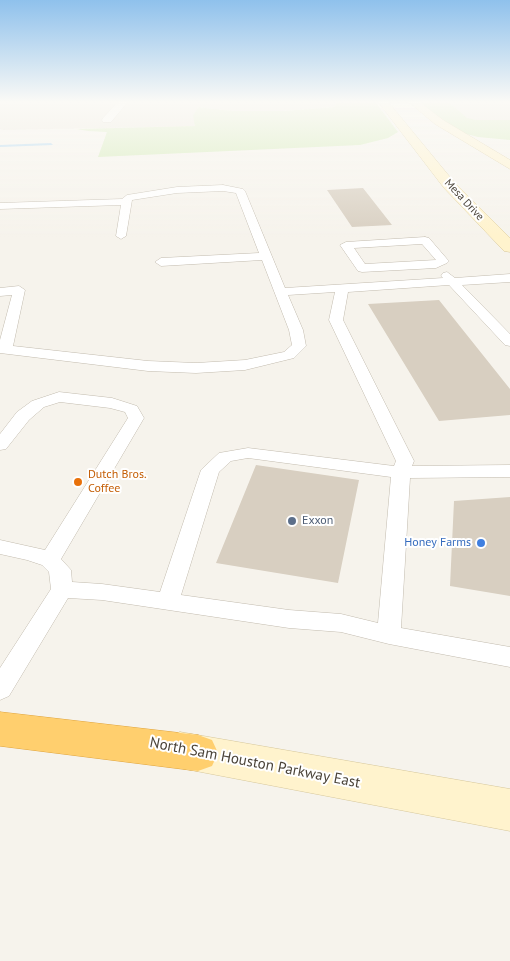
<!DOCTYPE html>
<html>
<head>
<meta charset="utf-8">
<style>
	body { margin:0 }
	canvas { display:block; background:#f6f3ec }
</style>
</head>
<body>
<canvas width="510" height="961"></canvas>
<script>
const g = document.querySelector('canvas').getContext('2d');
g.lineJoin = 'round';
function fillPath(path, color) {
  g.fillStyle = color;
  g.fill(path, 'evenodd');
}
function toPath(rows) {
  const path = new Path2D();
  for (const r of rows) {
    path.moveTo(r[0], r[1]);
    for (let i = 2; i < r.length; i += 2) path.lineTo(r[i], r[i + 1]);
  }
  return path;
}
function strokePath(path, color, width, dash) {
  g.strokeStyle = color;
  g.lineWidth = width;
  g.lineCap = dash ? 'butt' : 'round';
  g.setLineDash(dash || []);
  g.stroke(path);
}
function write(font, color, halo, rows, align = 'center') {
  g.font = font + ' "PT Sans",sans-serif';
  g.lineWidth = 4;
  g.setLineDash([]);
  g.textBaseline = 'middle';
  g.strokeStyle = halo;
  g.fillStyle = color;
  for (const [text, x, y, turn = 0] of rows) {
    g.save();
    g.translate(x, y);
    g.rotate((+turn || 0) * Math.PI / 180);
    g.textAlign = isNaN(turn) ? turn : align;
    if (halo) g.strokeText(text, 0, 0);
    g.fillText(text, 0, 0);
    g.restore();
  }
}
fillPath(toPath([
	[0,103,336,103,334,107,284,111,233,111,198,107,195,126,3,130,0,129],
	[450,103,510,103,510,120,477,120,467,119]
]), '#eae5da');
fillPath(toPath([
	[336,103,376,103,398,132,388,138,360,145,98,157,107,132,88,131,77,129,195,126,193,116,198,107,233,111,284,111,334,107],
	[419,103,450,103,467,118,477,120,510,120,510,140,478,137,459,132]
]), '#d2eab5');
fillPath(toPath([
	[51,143,53,145,0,147,0,145,51,143]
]), '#a9d4f2');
fillPath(toPath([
	[363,188,392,225,352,227,327,190],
	[439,300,510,389,510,415,439,421,368,304],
	[256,465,359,480,338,583,216,563],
	[510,497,510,596,450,586,454,501]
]), '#d8cfc1');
const lane = toPath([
	[223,185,243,189,245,191,285,288,443,278,441,276,443,273,447,272,455,278,510,274,510,282,462,285,510,334,510,346,505,345,449,285,348,292,343,320,414,461,412,466,510,465,510,477,410,478,401,628,510,647,510,667,389,644,341,632,289,628,102,600,68,598,9,696,0,700,0,668,51,589,49,572,42,565,27,560,0,554,0,540,45,550,128,418,125,412,110,408,60,402,44,407,29,420,6,449,0,450,0,434,17,412,32,401,59,392,112,398,137,406,144,418,61,559,71,570,72,582,102,584,160,592,201,470,219,453,248,448,394,466,396,461,329,320,335,292,288,295,303,330,306,346,294,358,245,370,196,373,148,371,0,353,0,340,12,295,0,296,0,288,19,286,25,290,13,346,148,361,196,363,245,360,284,352,292,345,289,330,262,260,161,266,155,262,161,258,259,253,236,193,223,191,177,193,132,200,126,236,121,239,116,236,121,205,0,209,0,203,122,199,127,195,177,187,223,185],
	[248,458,391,477,378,623,341,614,289,610,181,595,219,472,231,461,248,458],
	[425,237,429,238,447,259,449,261,447,263,436,268,362,272,358,271,340,245,346,242,425,237],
	[422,244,436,260,365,264,354,248,422,244]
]);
const street = toPath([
	[117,103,127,103,111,122,103,122,102,120,103,118,117,103]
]);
const secondary = toPath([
	[379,103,389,103,454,182,510,238,510,252,504,251,444,188,379,103],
	[410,103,421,103,443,120,510,160,510,169,435,124,410,103],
	[180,732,510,789,510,831,180,768,166,763,160,750,166,737,180,732]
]);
const highway = toPath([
	[0,712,198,735,212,740,218,753,212,766,198,771,0,746,0,712]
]);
strokePath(lane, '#c2bbae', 1);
strokePath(street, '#c2bbae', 1);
strokePath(secondary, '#d6c79b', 1);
strokePath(highway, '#e0a43c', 1);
fillPath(lane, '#fff');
fillPath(street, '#fff');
fillPath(secondary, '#fff3cd');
fillPath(highway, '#ffcf6e');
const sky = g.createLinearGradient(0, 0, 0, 237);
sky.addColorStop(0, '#8fc1ec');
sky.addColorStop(0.43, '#fbfaf6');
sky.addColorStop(1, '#fbfaf600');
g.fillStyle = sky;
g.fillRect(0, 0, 510, 237);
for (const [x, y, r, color] of [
	[78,482,5,"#e8710a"],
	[292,521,5,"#5c6f8a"],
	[481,543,5,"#3f7fe0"]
]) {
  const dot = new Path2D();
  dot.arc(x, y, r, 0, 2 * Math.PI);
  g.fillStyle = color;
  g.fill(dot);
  strokePath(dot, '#fff', 2);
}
write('11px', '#4b4439', '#fff', [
	["Mesa Drive",464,200,47]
]);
write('12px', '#c56008', '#fff', [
	["Dutch Bros.",88,475],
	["Coffee",88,489]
], 'left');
write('12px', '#4e5e75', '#fff', [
	["Exxon",302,521]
], 'left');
write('12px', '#366cbe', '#fff', [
	["Honey Farms",471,543]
], 'right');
write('15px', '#4b4439', '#fff', [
	["North Sam Houston Parkway East",255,763,11]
]);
</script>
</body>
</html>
